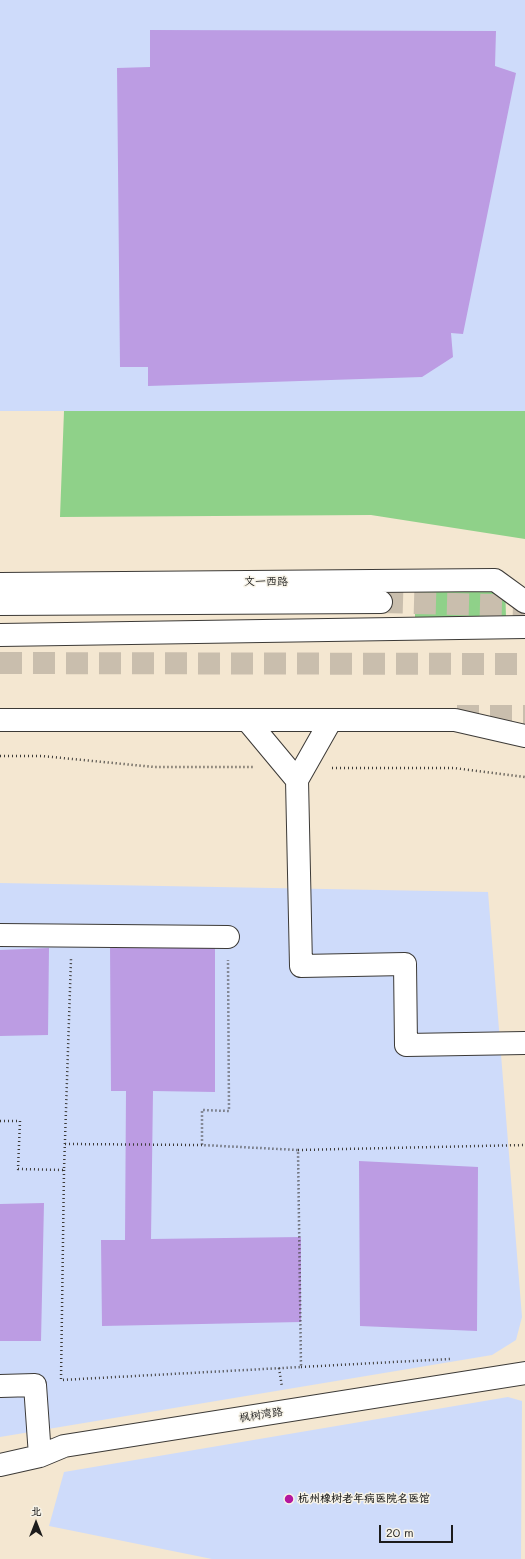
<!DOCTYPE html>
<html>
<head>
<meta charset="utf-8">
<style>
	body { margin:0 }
	#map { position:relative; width:525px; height:1559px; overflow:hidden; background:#f4e7d1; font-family:Mali,"LXGW WenKai TC",sans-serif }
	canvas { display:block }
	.north { position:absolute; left:16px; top:1503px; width:40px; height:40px; -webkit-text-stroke:3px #f7f3e8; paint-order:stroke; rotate:0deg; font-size:11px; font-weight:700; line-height:16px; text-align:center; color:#1c1c1c }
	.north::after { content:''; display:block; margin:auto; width:14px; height:18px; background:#1c1c1c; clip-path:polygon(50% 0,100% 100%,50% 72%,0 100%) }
	.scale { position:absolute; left:379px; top:1525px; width:74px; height:18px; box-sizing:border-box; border:2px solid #1c1c1c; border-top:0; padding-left:5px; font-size:12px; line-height:14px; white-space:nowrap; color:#1c1c1c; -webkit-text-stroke:3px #f7f3e8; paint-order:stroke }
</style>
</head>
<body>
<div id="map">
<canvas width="525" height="1559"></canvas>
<div class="north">北</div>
<div class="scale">20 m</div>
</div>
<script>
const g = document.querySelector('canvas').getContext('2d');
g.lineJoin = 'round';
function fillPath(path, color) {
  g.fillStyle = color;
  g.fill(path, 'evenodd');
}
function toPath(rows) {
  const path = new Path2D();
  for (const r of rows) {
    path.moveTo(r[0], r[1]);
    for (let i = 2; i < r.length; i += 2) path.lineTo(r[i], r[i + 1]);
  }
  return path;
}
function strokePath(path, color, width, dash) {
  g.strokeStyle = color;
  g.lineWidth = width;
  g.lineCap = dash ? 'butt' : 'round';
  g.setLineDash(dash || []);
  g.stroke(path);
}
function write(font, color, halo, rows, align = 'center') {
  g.font = font + ' Mali,"LXGW WenKai TC",sans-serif';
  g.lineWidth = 3;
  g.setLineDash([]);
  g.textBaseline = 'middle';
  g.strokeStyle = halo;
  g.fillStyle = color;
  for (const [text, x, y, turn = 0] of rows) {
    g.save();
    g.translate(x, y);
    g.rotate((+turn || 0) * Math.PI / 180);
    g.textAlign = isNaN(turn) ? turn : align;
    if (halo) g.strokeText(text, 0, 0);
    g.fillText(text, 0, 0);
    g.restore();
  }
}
fillPath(toPath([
	[0,0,525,0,525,411,0,411],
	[0,883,488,892,522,1317,516,1340,492,1355,0,1437],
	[508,1397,522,1401,521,1559,212,1559,49,1526,64,1472]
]), '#cedbfa');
fillPath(toPath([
	[64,411,525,411,525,539,371,515,60,517],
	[415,578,505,580,506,618,415,618]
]), '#8fd189');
fillPath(toPath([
	[150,30,496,31,495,66,516,73,463,334,451,333,453,357,422,377,148,386,148,367,120,367,117,68,150,67],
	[110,944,215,945,215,1092,153,1091,151,1239,301,1237,301,1322,102,1326,101,1240,125,1240,126,1091,111,1091],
	[49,948,48,1035,0,1036,0,950],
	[359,1161,478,1167,477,1331,360,1326],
	[44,1203,41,1341,0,1341,0,1204]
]), '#bc9ce3');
strokePath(toPath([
	[381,602,525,606],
	[0,663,525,664],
	[457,716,525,716]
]), '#c9bead', 22, [22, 11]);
const minor = toPath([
	[247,720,297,780],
	[331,720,297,780,301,966,405,964,406,1045,525,1043],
	[0,935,228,937],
	[0,1386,35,1385,40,1456],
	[0,1465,40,1456,64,1446,525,1373]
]);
const major = toPath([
	[0,584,495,580,525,602],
	[0,635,525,627],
	[0,720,455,720,525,736]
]);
const highway = toPath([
	[0,604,381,602]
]);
strokePath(minor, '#3c3a37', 24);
strokePath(major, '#3c3a37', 24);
strokePath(highway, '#3c3a37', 24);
strokePath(toPath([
	[0,756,42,756,154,767,255,767],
	[332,768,454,768,525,777],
	[0,1121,20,1121,18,1169,64,1170,71,959],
	[65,1144,202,1145],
	[298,1150,525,1145],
	[64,1170,61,1380,301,1367,298,1150,202,1145,202,1110,229,1111,228,960],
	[301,1367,450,1359],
	[279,1368,282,1387]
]), '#3c3a37', 2.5, [1, 3]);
strokePath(minor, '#fff', 22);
strokePath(major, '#fff', 22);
strokePath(highway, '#fff', 22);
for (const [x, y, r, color] of [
	[289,1499,5,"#b5179e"]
]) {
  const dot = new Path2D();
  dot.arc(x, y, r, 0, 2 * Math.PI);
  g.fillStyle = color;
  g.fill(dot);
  strokePath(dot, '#f7f3e8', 1.5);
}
write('11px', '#1c1c1c', '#f7f3e8', [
	["文一西路",266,582],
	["枫树湾路",261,1415,-9]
]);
write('bold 11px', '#1c1c1c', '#f7f3e8', [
	["杭州橡树老年病医院名医馆",298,1499]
], 'left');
</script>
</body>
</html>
